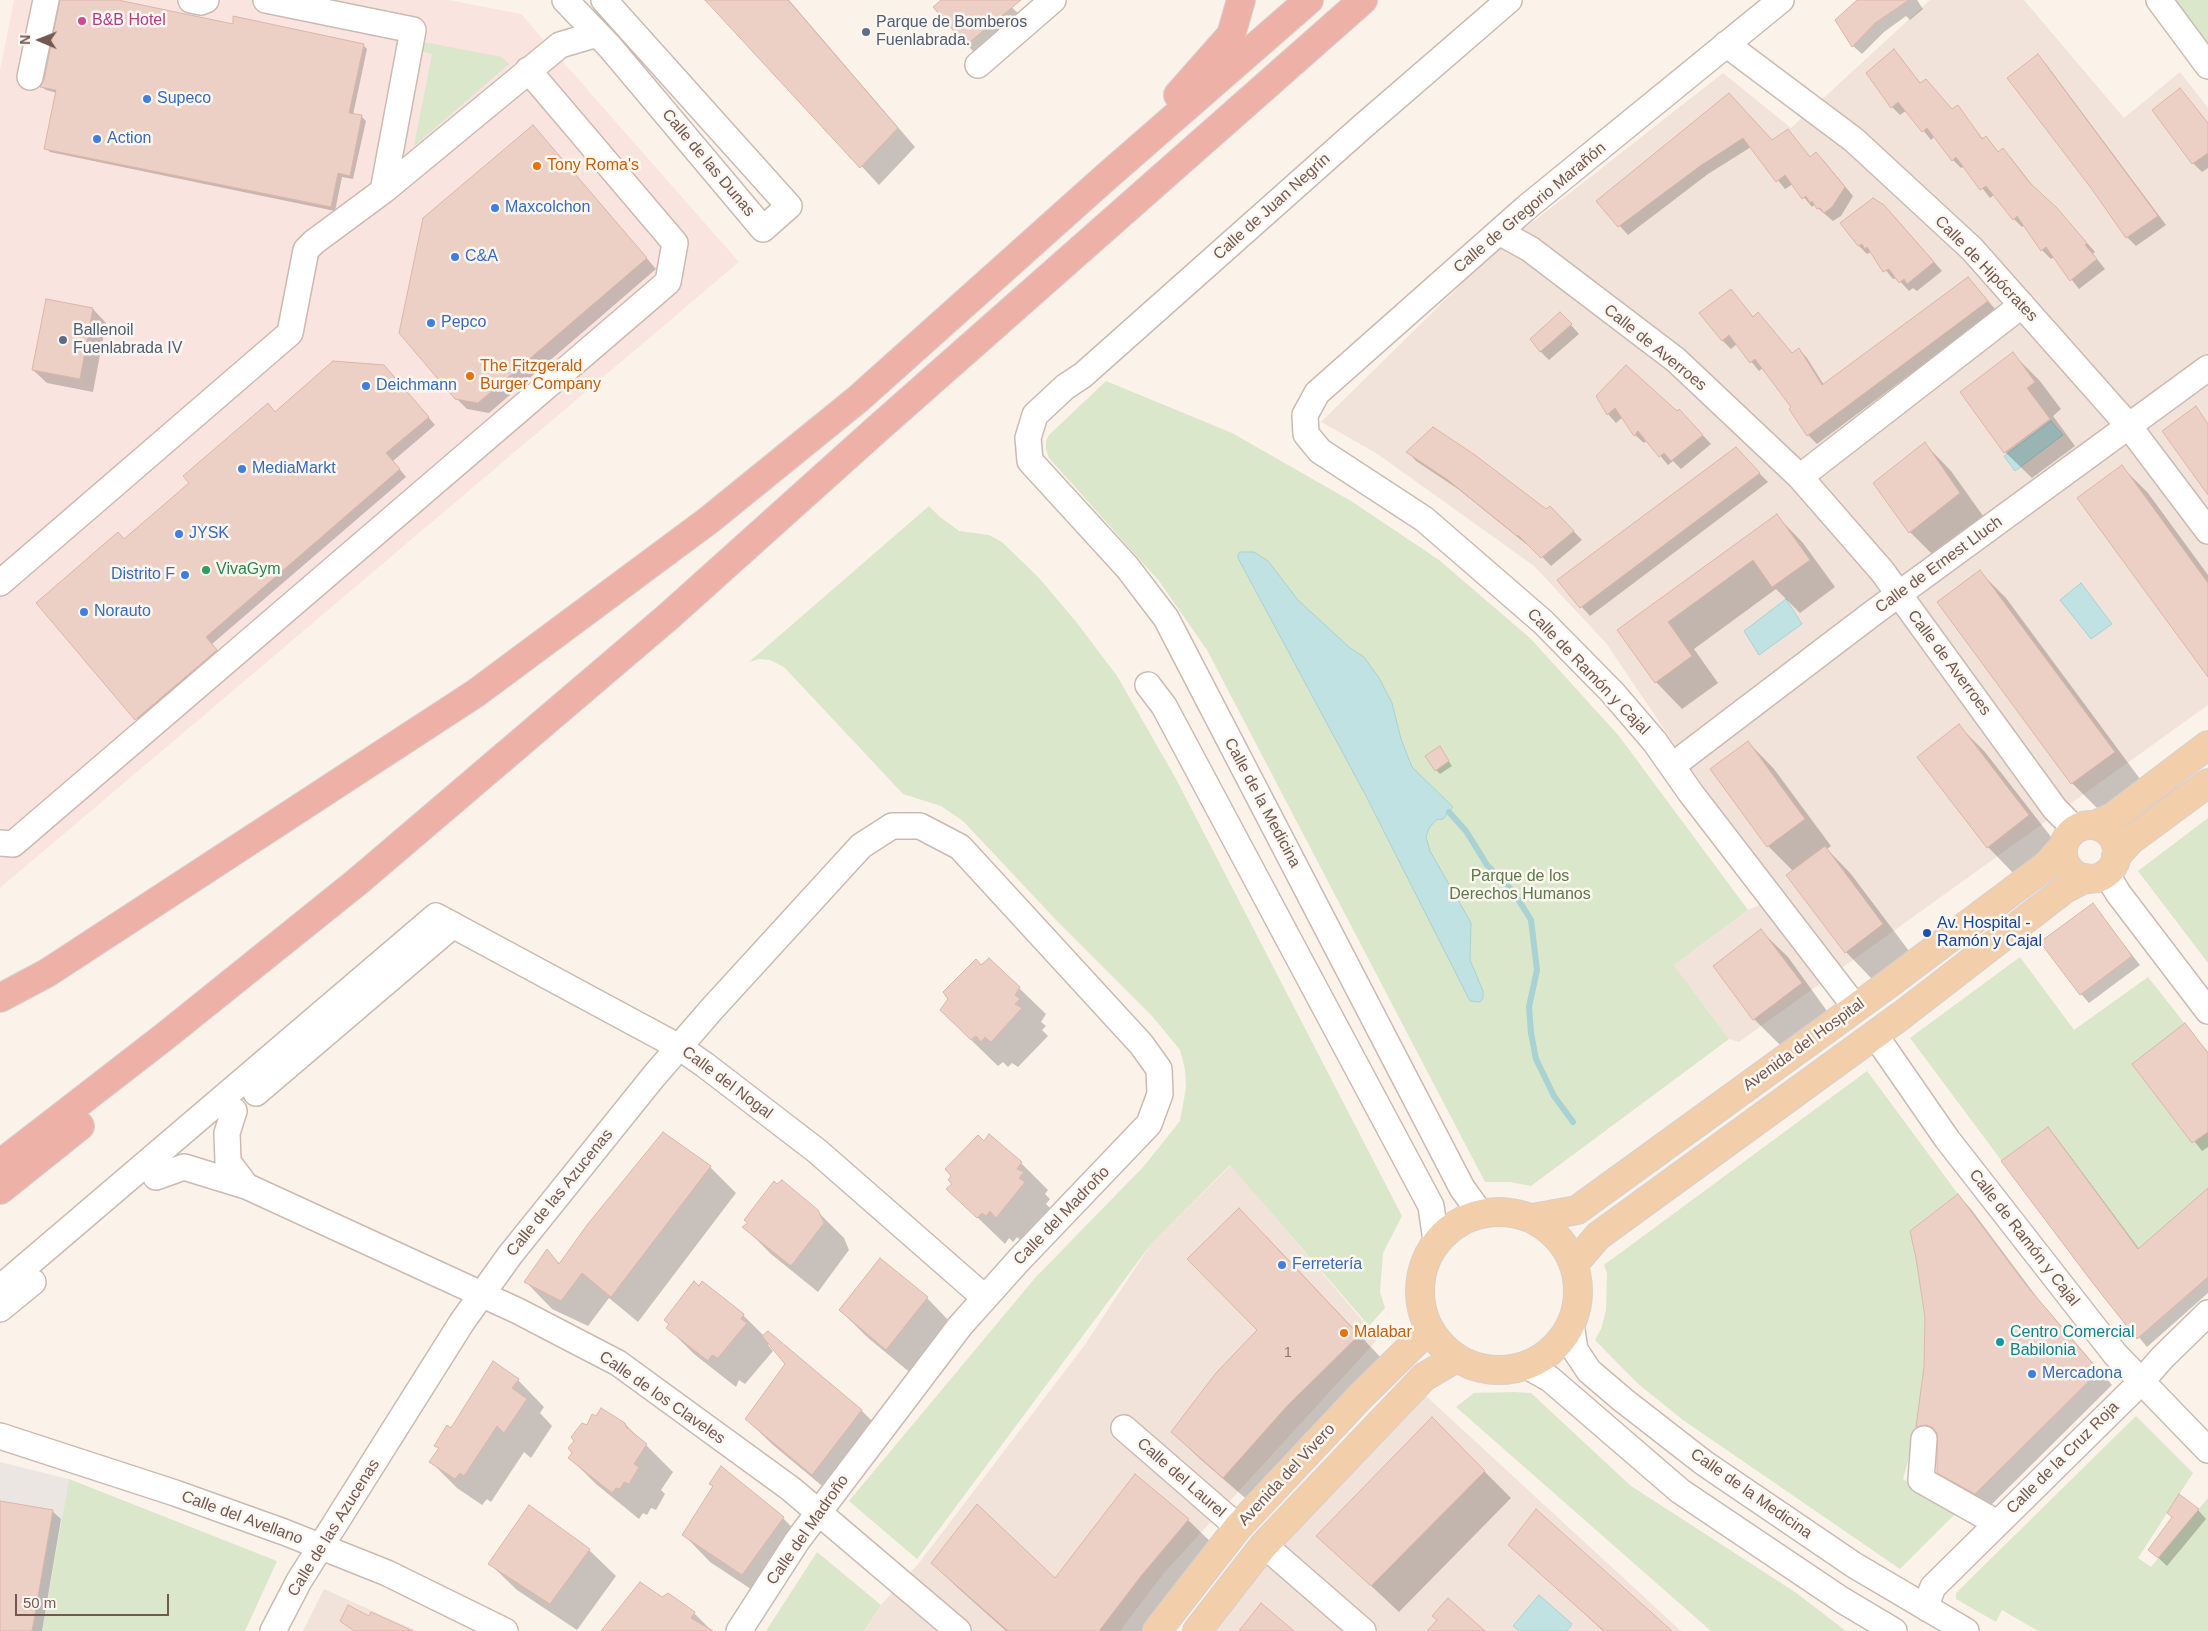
<!DOCTYPE html>
<html>
<head>
<meta charset="utf-8">
<style>
	body { margin:0 }
	#map { position:relative; width:2208px; height:1631px; overflow:hidden; background:#fbf2ea; font-family:Helvetica,sans-serif }
	canvas { display:block }
	.north { position:absolute; left:15px; top:15px; width:50px; height:50px; -webkit-text-stroke:4px #fdf7f1; paint-order:stroke; rotate:271deg; font-size:14px; font-weight:700; line-height:20px; text-align:center; color:#735850 }
	.north::after { content:''; display:block; margin:auto; width:18px; height:22px; background:#735850; clip-path:polygon(50% 0,100% 100%,50% 72%,0 100%) }
	.scale { position:absolute; left:15px; top:1594px; width:154px; height:22px; box-sizing:border-box; border:2px solid #735850; border-top:0; padding-left:6px; font-size:15px; line-height:18px; white-space:nowrap; color:#735850; -webkit-text-stroke:4px #fdf7f1; paint-order:stroke }
</style>
</head>
<body>
<div id="map">
<canvas width="2208" height="1631"></canvas>
<div class="north">N</div>
<div class="scale">50 m</div>
</div>
<script>
const g = document.querySelector('canvas').getContext('2d');
g.lineJoin = 'round';
function fillPath(path, color) {
  g.fillStyle = color;
  g.fill(path, 'evenodd');
}
function toPath(rows) {
  const path = new Path2D();
  for (const r of rows) {
    if (r.length === 3) {
      path.moveTo(r[0] + r[2], r[1]);
      path.arc(r[0], r[1], r[2], 0, 2 * Math.PI);
      continue;
    }
    path.moveTo(r[0], r[1]);
    for (let i = 2; i < r.length; i += 2) path.lineTo(r[i], r[i + 1]);
  }
  return path;
}
function strokePath(path, color, width, dash) {
  g.strokeStyle = color;
  g.lineWidth = width;
  g.lineCap = dash ? 'butt' : 'round';
  g.setLineDash(dash || []);
  g.stroke(path);
}
function write(font, color, halo, rows, align = 'center') {
  g.font = font + ' Helvetica,sans-serif';
  g.lineWidth = 5;
  g.setLineDash([]);
  g.textBaseline = 'middle';
  g.strokeStyle = halo;
  g.fillStyle = color;
  for (const [text, x, y, turn = 0] of rows) {
    g.save();
    g.translate(x, y);
    g.rotate((+turn || 0) * Math.PI / 180);
    g.textAlign = isNaN(turn) ? turn : align;
    if (halo) g.strokeText(text, 0, 0);
    g.fillText(text, 0, 0);
    g.restore();
  }
}
fillPath(toPath([
	[1930,0,2024,0,2124,118,2180,72,2208,108,2208,705,1739,1042,1729,1039,1674,965,1748,910,1783,895,1695,775,1606,643,1534,566,1376,453,1321,422,1492,254,1723,73,1791,128],
	[1231,1165,1378,1339,1164,1573,1120,1631,864,1631,881,1605,919,1563,1084,1346,1151,1244],
	[1425,1395,1681,1631,1215,1631,1268,1560],
	[324,1589,417,1631,303,1631]
]), '#f2e3da');
fillPath(toPath([
	[14,0,449,0,521,14,739,262,0,888,0,70]
]), '#fae4e0');
fillPath(toPath([
	[0,1462,69,1479,42,1631,0,1631]
]), '#ece6e3');
fillPath(toPath([
	[2173,0,2208,0,2208,46],
	[424,42,502,57,509,64,414,146,432,54,419,51,420,45],
	[1106,381,1232,433,1351,501,1439,560,1530,638,1619,736,1748,910,1674,965,1729,1039,1531,1186,1510,1182,1485,1182,1207,650,1159,581,1049,458,1046,449,1046,441,1049,435],
	[929,506,940,517,959,531,989,535,1002,542,1040,579,1077,623,1117,676,1175,777,1402,1216,1383,1253,1380,1292,1385,1308,1369,1326,1230,1165,1151,1244,917,1559,849,1501,1035,1278,1144,1166,1180,1121,1186,1088,1185,1069,1180,1050,1153,1017,1057,921,963,821,941,806,903,794,784,667,770,660,759,659,749,662],
	[2208,818,2208,963,2138,871],
	[2020,957,2074,1030,2148,977,2208,1053,2208,1277,2137,1339,2092,1282,1910,1038],
	[1867,1071,1958,1194,1910,1231,1916,1258,1925,1317,1924,1367,1916,1432,1903,1479,1957,1512,1900,1569,1683,1420,1637,1383,1595,1340,1601,1329,1606,1310,1607,1273,1604,1265],
	[1514,1392,1531,1393,1631,1486,1795,1592,1846,1631,1711,1631,1456,1407,1474,1393],
	[2136,1416,2193,1473,2138,1558,2151,1567,2208,1498,2208,1631,2038,1631,2002,1610,1996,1622,1956,1599,1956,1593],
	[69,1479,277,1561,245,1631,42,1631],
	[817,1552,881,1605,864,1631,766,1631]
]), '#dae7ca');
const water = toPath([
	[2051,421,2063,435,2015,471,2004,456,2051,421],
	[1240,552,1254,552,1268,561,1298,600,1350,648,1364,657,1379,678,1392,703,1401,739,1412,767,1453,807,1443,819,1436,820,1429,828,1426,837,1430,851,1471,923,1470,960,1483,991,1483,998,1480,1002,1470,1001,1366,796,1238,558,1238,554,1240,552],
	[2081,583,2112,624,2091,639,2060,600,2081,583],
	[1786,599,1802,624,1759,655,1744,631,1786,599],
	[1539,1595,1572,1624,1567,1631,1519,1631,1513,1626,1539,1595]
]);
fillPath(water, '#c0e2e3');
strokePath(water, '#a8d2d3', 1);
fillPath(toPath([
	[61,0,112,0,234,26,363,45,367,49,353,115,362,117,366,121,353,179,342,177,335,211,50,152,46,148,57,93,46,90,42,87,45,80],
	[707,0,789,0,915,147,879,185],
	[943,0,1007,0,1006,2,1031,25,984,62,967,45],
	[1861,0,1917,0,1923,9,1910,20,1906,16,1884,32,1862,54,1853,46,1837,20],
	[1894,51,1921,84,1953,111,1958,107,1983,139,1986,137,1999,153,2003,150,2012,159,2036,190,2065,218,2095,252,2093,254,2105,269,2079,289,2054,257,2051,259,2042,250,2025,225,2022,227,2014,219,1995,194,1990,198,1965,166,1961,168,1953,160,1935,136,1931,140,1907,110,1900,115,1892,107],
	[2038,56,2046,64,2166,225,2136,246,2127,237],
	[2180,89,2208,123,2208,168,2202,172,2193,163],
	[1729,94,1773,141,1788,131,1811,158,1816,154,1825,162,1853,196,1841,216,1833,221,1814,205,1812,207,1793,184,1785,189,1751,147,1708,174,1628,235,1597,201],
	[533,126,656,269,489,413,467,409,456,398],
	[1893,215,1942,271,1917,291,1913,288,1909,291,1897,278,1893,279,1871,252,1867,254,1859,246],
	[1977,288,1996,310,1817,444,1808,435,1790,409,1793,408,1763,368,1759,371,1737,344,1731,349,1722,340,1739,300,1754,318,1767,323,1793,354,1799,349,1807,358,1824,385],
	[47,300,93,309,106,323,93,392,47,383,33,370],
	[1560,313,1579,334,1549,360,1540,351],
	[2013,354,2040,381,2061,409,2053,416,2075,446,2032,478,2005,452],
	[392,374,435,425,393,461,406,477,212,644,224,658,144,726,37,603,125,541,191,483,268,405,276,413],
	[1598,396,1677,413,1688,419,1711,444,1681,469,1673,461,1668,465,1647,440,1644,443,1635,435,1623,417,1616,423,1608,414],
	[1925,444,1951,471,1986,520,1937,559,1910,532],
	[1736,449,1768,482,1590,616,1558,581],
	[1408,452,1546,511,1550,507,1582,540,1551,566,1528,542,1526,544,1458,489,1416,461],
	[2122,467,2148,493,2208,575,2208,675],
	[1777,516,1803,543,1835,587,1800,613,1776,589,1694,649,1718,683,1682,709,1656,682,1618,630],
	[1980,572,2006,598,2140,779,2099,810,2072,783,1939,602],
	[1959,726,1985,752,2055,842,2014,874,1988,847],
	[1748,742,1774,769,1831,846,1827,849,1851,874,1909,951,1872,979,1846,952,1793,871,1768,846,1711,769],
	[1440,748,1452,766,1440,774,1436,770],
	[2093,905,2140,965,2089,1003,2081,994],
	[1761,931,1788,957,1827,1011,1781,1046,1754,1019,1714,966],
	[982,966,1019,988,1046,1014,1041,1022,1046,1026,1042,1030,1048,1036,1018,1067,1012,1063,1008,1067,1003,1062,998,1066,968,1037],
	[2185,1025,2208,1052,2208,1147,2202,1151,2134,1065],
	[2048,1128,2056,1137,2140,1250,2208,1190,2208,1293,2147,1347,2093,1282],
	[984,1142,1021,1163,1048,1190,1045,1194,1050,1199,1046,1204,1051,1209,1023,1243,1017,1237,1013,1242,1009,1238,1005,1244,948,1189,954,1185],
	[710,1167,736,1193,638,1322,609,1298,588,1326,552,1309,526,1282,547,1251,561,1265],
	[1958,1195,1971,1209,2039,1300,2112,1385,1989,1507,1952,1486,1939,1472,1938,1438,1931,1440,1918,1427,1926,1367,1926,1316],
	[817,1211,844,1238,849,1250,818,1292,771,1254,744,1227,749,1224],
	[1266,1236,1385,1362,1251,1503,1199,1458,1172,1432,1258,1330],
	[927,1298,953,1325,913,1375,867,1337,840,1310],
	[743,1315,764,1336,861,1410,888,1437,839,1500,773,1445,746,1419,786,1364,769,1343,768,1345,773,1351,745,1384,739,1380,736,1387,694,1354,668,1328],
	[518,1380,544,1407,540,1413,552,1426,531,1458,524,1452,491,1502,487,1499,482,1505,457,1488,431,1462,440,1450,436,1446,451,1430],
	[1432,1419,1511,1498,1399,1612,1318,1536],
	[625,1424,673,1472,661,1490,665,1494,656,1510,651,1508,647,1515,643,1513,639,1519,596,1484,570,1458,587,1427],
	[710,1484,783,1518,809,1545,769,1601,710,1562,684,1535,714,1487],
	[0,1502,52,1511,61,1519,42,1631,0,1631],
	[2198,1510,2206,1519,2167,1566,2150,1550],
	[1188,1520,1215,1546,1146,1631,1006,1631,959,1589,932,1563,1055,1580],
	[1510,1545,1670,1631,1603,1631],
	[589,1550,616,1576,577,1630,517,1590,490,1564],
	[668,1594,694,1613,712,1631,602,1631]
]), '#0003');
strokePath(toPath([
	[1449,812,1466,831,1487,865,1513,891,1531,920,1537,970,1529,1007,1531,1033,1536,1059,1554,1096,1573,1122]
]), '#a8d2d3', 6);
const building = toPath([
	[60,0,118,0,233,24,233,16,364,44,349,113,362,115,350,176,338,173,331,207,44,149,56,90,40,87,44,80,60,0],
	[705,0,788,0,898,128,860,168,705,0],
	[941,0,1021,0,966,45,933,7,941,0],
	[1857,0,1909,0,1875,23,1852,47,1835,20,1857,0],
	[1894,49,1920,83,1926,79,1952,109,1958,105,1982,139,1986,136,1998,152,2003,148,2029,182,2057,208,2087,243,2085,245,2097,259,2070,281,2046,247,2041,251,2017,216,2013,220,1986,186,1980,190,1956,157,1952,161,1927,128,1922,132,1898,102,1891,108,1866,73,1894,49],
	[2038,54,2158,216,2126,238,2091,188,2007,78,2038,54],
	[2180,88,2208,123,2208,153,2192,164,2152,110,2180,88],
	[1729,93,1772,140,1788,129,1810,157,1816,152,1845,187,1832,207,1824,213,1820,208,1817,209,1812,201,1810,203,1806,196,1802,199,1785,175,1776,182,1743,138,1700,166,1618,227,1596,201,1729,93],
	[533,125,647,258,478,403,455,399,399,333,423,218,533,125],
	[1873,198,1884,205,1934,262,1907,284,1904,279,1899,283,1889,269,1883,272,1867,247,1865,249,1862,244,1858,246,1840,223,1873,198],
	[1968,277,1988,301,1807,436,1789,409,1791,407,1755,359,1750,363,1729,335,1722,341,1699,313,1731,289,1753,317,1758,312,1792,353,1799,348,1822,385,1968,277],
	[46,299,93,308,80,379,32,370,46,299],
	[1560,312,1572,324,1540,352,1530,339,1560,312],
	[2013,352,2035,382,2027,388,2050,419,2004,453,1960,392,2013,352],
	[333,361,384,365,429,417,386,453,400,469,206,637,217,650,135,720,36,603,118,532,124,539,189,483,183,476,268,403,275,412,333,361],
	[1626,365,1677,411,1679,409,1703,435,1671,461,1664,453,1659,457,1638,431,1634,436,1615,408,1607,415,1596,396,1626,365],
	[2196,406,2208,424,2208,495,2162,431,2196,406],
	[1433,427,1475,455,1546,509,1550,506,1574,531,1541,558,1518,535,1517,536,1448,480,1406,452,1433,427],
	[1925,442,1960,493,1909,533,1873,483,1925,442],
	[1736,447,1760,473,1580,608,1557,580,1736,447],
	[2122,465,2208,583,2208,677,2077,498,2122,465],
	[1777,514,1810,560,1772,587,1753,560,1668,622,1692,656,1655,683,1617,630,1777,514],
	[1980,570,2115,752,2071,784,1937,602,1980,570],
	[1959,724,2029,815,1987,848,1917,757,1959,724],
	[1748,741,1805,819,1767,847,1710,769,1748,741],
	[1440,746,1449,761,1435,771,1425,756,1440,746],
	[1825,846,1883,924,1845,953,1786,875,1825,846],
	[2093,903,2132,956,2080,995,2040,942,2093,903],
	[1761,929,1802,983,1753,1020,1713,966,1761,929],
	[989,958,1020,987,1015,995,1020,999,1015,1004,1022,1008,991,1042,985,1037,981,1042,976,1036,971,1040,940,1010,948,999,943,992,976,959,981,965,989,958],
	[2185,1023,2208,1053,2208,1132,2192,1143,2132,1064,2185,1023],
	[2048,1127,2138,1249,2208,1188,2208,1277,2137,1339,2092,1282,2001,1161,2048,1127],
	[663,1132,711,1166,611,1297,582,1273,561,1301,524,1282,547,1249,559,1264,587,1225,663,1132],
	[989,1134,1022,1162,1017,1169,1024,1172,1019,1178,1025,1182,996,1218,990,1211,986,1216,982,1213,977,1218,946,1189,952,1184,948,1180,951,1176,945,1169,978,1135,984,1141,989,1134],
	[782,1180,818,1210,824,1223,791,1266,742,1227,748,1223,744,1220,774,1181,777,1184,782,1180],
	[1958,1194,2026,1285,2099,1371,1975,1494,1937,1473,1937,1433,1932,1427,1926,1425,1916,1427,1924,1367,1925,1317,1916,1258,1910,1231,1958,1194],
	[1239,1208,1359,1335,1287,1406,1223,1478,1171,1432,1216,1373,1257,1330,1187,1259,1239,1208],
	[880,1258,928,1297,886,1350,839,1310,880,1258],
	[694,1281,699,1286,702,1281,744,1314,741,1319,747,1323,718,1358,712,1355,708,1361,666,1328,669,1324,664,1320,694,1281],
	[768,1331,862,1410,812,1475,745,1419,785,1364,762,1336,768,1331],
	[493,1361,519,1379,512,1388,527,1399,504,1433,497,1426,464,1476,460,1473,455,1479,429,1462,439,1448,434,1446,447,1425,451,1428,493,1361],
	[601,1408,625,1423,626,1427,647,1444,634,1464,639,1467,629,1484,624,1482,620,1489,616,1488,612,1493,568,1458,572,1453,568,1448,574,1441,571,1437,582,1423,587,1425,592,1414,596,1416,601,1408],
	[1432,1417,1485,1471,1371,1586,1316,1536,1432,1417],
	[721,1466,784,1517,742,1575,682,1535,713,1486,709,1484,721,1466],
	[1135,1474,1189,1519,1141,1576,1099,1631,1008,1631,931,1563,977,1504,1055,1578,1135,1474],
	[2179,1494,2199,1509,2158,1558,2148,1550,2172,1517,2167,1513,2179,1494],
	[0,1501,53,1510,32,1631,0,1631,0,1501],
	[529,1505,590,1549,550,1604,488,1564,529,1505],
	[1536,1509,1672,1631,1604,1631,1508,1545,1536,1509],
	[640,1582,662,1597,668,1593,695,1612,691,1618,713,1631,601,1631,640,1582],
	[1448,1598,1485,1631,1427,1631,1437,1620,1432,1616,1448,1598],
	[1261,1603,1294,1631,1239,1631,1261,1603],
	[348,1605,369,1616,371,1612,413,1631,354,1631,340,1621,348,1605]
]);
fillPath(building, '#edd0c5');
strokePath(building, '#deb5a7', 1);
const minor = toPath([
	[191,0,201,2,206,0],
	[266,0,413,30,383,191],
	[565,0,610,47,763,229,789,206,604,0],
	[1781,0,1527,207,1317,393,1305,415,1306,434,1320,451,1424,519,1543,622,1612,692,1655,742,1690,792,1856,1008],
	[2159,0,2208,66],
	[1726,44,1854,140,1972,249,2128,425,2208,531],
	[978,65,1053,0],
	[30,77,46,0],
	[1499,232,1530,249,1676,360,1800,477,1882,571,2055,809,2075,829],
	[1800,477,2022,305],
	[0,583,290,333,306,250,314,242,383,191,560,45,597,34],
	[1148,685,1164,706,1431,1206,1436,1241],
	[1672,766,1873,613,2208,368],
	[0,843,13,844,668,282,675,243,528,70],
	[2106,873,2118,893,2208,1011],
	[1875,1035,1947,1139,2115,1354,2208,1450],
	[256,1093,453,925],
	[156,1177,184,1167,246,1186,228,1162,227,1133,234,1111],
	[246,1186,518,1311,618,1363,791,1489,958,1631],
	[1480,1213,1462,1188,1166,618,1127,567,1030,461,1028,438,1035,415,1065,387,1083,375,1362,127,1509,0],
	[0,1288,436,916,679,1047,705,1065,817,1151,985,1298],
	[0,1309,33,1282],
	[1571,1324,1575,1350,1589,1371,1623,1400,1704,1463,1854,1565,1966,1631],
	[1527,1366,1550,1379,1680,1491,1842,1600,1894,1631],
	[1124,1428,1238,1527],
	[0,1436,175,1493,284,1532,387,1573,505,1631],
	[1924,1439,1921,1480,1997,1523],
	[1264,1545,1363,1631],
	[1928,1609,1929,1597,1933,1587,2141,1382,2162,1358,2208,1313],
	[273,1631,299,1581,462,1322,510,1255,654,1076,711,1010,861,846,892,826,920,826,960,847,1141,1044,1159,1069,1160,1094,1149,1124,1019,1260,960,1326,797,1541,739,1631]
]);
const major = toPath([
	[2095,825,2113,817,2208,745],
	[2090,852,27],
	[2116,856,2131,840,2208,783],
	[1499,1291,79],
	[1533,1218,1577,1210,1883,988,2047,865,2063,847],
	[1574,1264,1598,1236,1902,1015,2065,889,2086,878],
	[1157,1631,1238,1527,1360,1397,1429,1329],
	[1197,1631,1264,1545,1424,1377,1456,1358]
]);
const highway = toPath([
	[1178,95,1231,35,1241,0],
	[0,998,47,973,476,693,709,520,858,399,1106,177,1309,0],
	[0,1164,164,1037,357,882,669,616,876,430,1363,0],
	[0,1190,80,1126]
]);
strokePath(minor, '#ccbab1', 28);
strokePath(major, '#d8d0ce', 30);
strokePath(highway, '#d8d0ce', 30);
strokePath(minor, '#fff', 25);
strokePath(major, '#f2ceaa', 28);
strokePath(highway, '#eeb1a8', 28);
for (const [x, y, r, color] of [
	[82,21,5,"#d1479c"],
	[866,32,5,"#5c6f8a"],
	[147,99,5,"#3f7fe0"],
	[97,139,5,"#3f7fe0"],
	[537,166,5,"#e8710a"],
	[495,208,5,"#3f7fe0"],
	[455,257,5,"#3f7fe0"],
	[431,323,5,"#3f7fe0"],
	[63,340,5,"#5c6f8a"],
	[470,376,5,"#e8710a"],
	[366,386,5,"#3f7fe0"],
	[242,469,5,"#3f7fe0"],
	[179,534,5,"#3f7fe0"],
	[206,570,5,"#2e9e5b"],
	[185,575,5,"#3f7fe0"],
	[84,612,5,"#3f7fe0"],
	[1927,933,5,"#1a4fb4"],
	[1282,1265,5,"#3f7fe0"],
	[1344,1333,5,"#e8710a"],
	[2000,1342,5,"#0f9aa8"],
	[2032,1374,5,"#3f7fe0"]
]) {
  const dot = new Path2D();
  dot.arc(x, y, r, 0, 2 * Math.PI);
  g.fillStyle = color;
  g.fill(dot);
  strokePath(dot, '#fdf7f1', 2);
}
write('14px', '#92766d', null, [
	["1",1288,1353]
]);
write('16px', '#b23c85', '#fdf7f1', [
	["B&B Hotel",92,21]
], 'left');
write('16px', '#4e5e75', '#fdf7f1', [
	["Parque de Bomberos",876,23],
	["Fuenlabrada.",876,41],
	["Ballenoil",73,331],
	["Fuenlabrada IV",73,349]
], 'left');
write('16px', '#366cbe', '#fdf7f1', [
	["Supeco",157,99],
	["Action",107,139],
	["Maxcolchon",505,208],
	["C&A",465,257],
	["Pepco",441,323],
	["Deichmann",376,386],
	["MediaMarkt",252,469],
	["JYSK",189,534],
	["Distrito F",175,575,"right"],
	["Norauto",94,612],
	["Ferretería",1292,1265],
	["Mercadona",2042,1374]
], 'left');
write('16px', '#735850', '#fdf7f1', [
	["Calle de las Dunas",708,163,50],
	["Calle de Juan Negrín",1272,207,-42],
	["Calle de Gregorio Marañón",1530,208,-40],
	["Calle de Hipócrates",1986,269,46],
	["Calle de Averroes",1655,348,39],
	["Calle de Ernest Lluch",1939,565,-36],
	["Calle de Averroes",1949,663,53],
	["Calle de Ramón y Cajal",1588,672,46],
	["Calle de la Medicina",1262,803,62],
	["Avenida del Hospital",1804,1045,-36],
	["Calle del Nogal",727,1083,37],
	["Calle de las Azucenas",560,1193,-51],
	["Calle del Madroño",1062,1216,-46],
	["Calle de Ramón y Cajal",2024,1238,52],
	["Calle de los Claveles",662,1398,35],
	["Calle de la Cruz Roja",2063,1458,-45],
	["Avenida del Vivero",1287,1475,-47],
	["Calle del Laurel",1181,1478,41],
	["Calle de la Medicina",1751,1494,35],
	["Calle del Avellano",242,1518,20],
	["Calle de las Azucenas",334,1528,-58],
	["Calle del Madroño",808,1530,-55]
]);
write('16px', '#c56008', '#fdf7f1', [
	["Tony Roma's",547,166],
	["The Fitzgerald",480,367],
	["Burger Company",480,385],
	["Malabar",1354,1333]
], 'left');
write('16px', '#27864d', '#fdf7f1', [
	["VivaGym",216,570]
], 'left');
write('16px', '#5d7849', '#fdf7f1', [
	["Parque de los",1520,877],
	["Derechos Humanos",1520,895]
]);
write('16px', '#164399', '#fdf7f1', [
	["Av. Hospital -",1937,924],
	["Ramón y Cajal",1937,942]
], 'left');
write('16px', '#0d838f', '#fdf7f1', [
	["Centro Comercial",2010,1333],
	["Babilonia",2010,1351]
], 'left');
</script>
</body>
</html>
